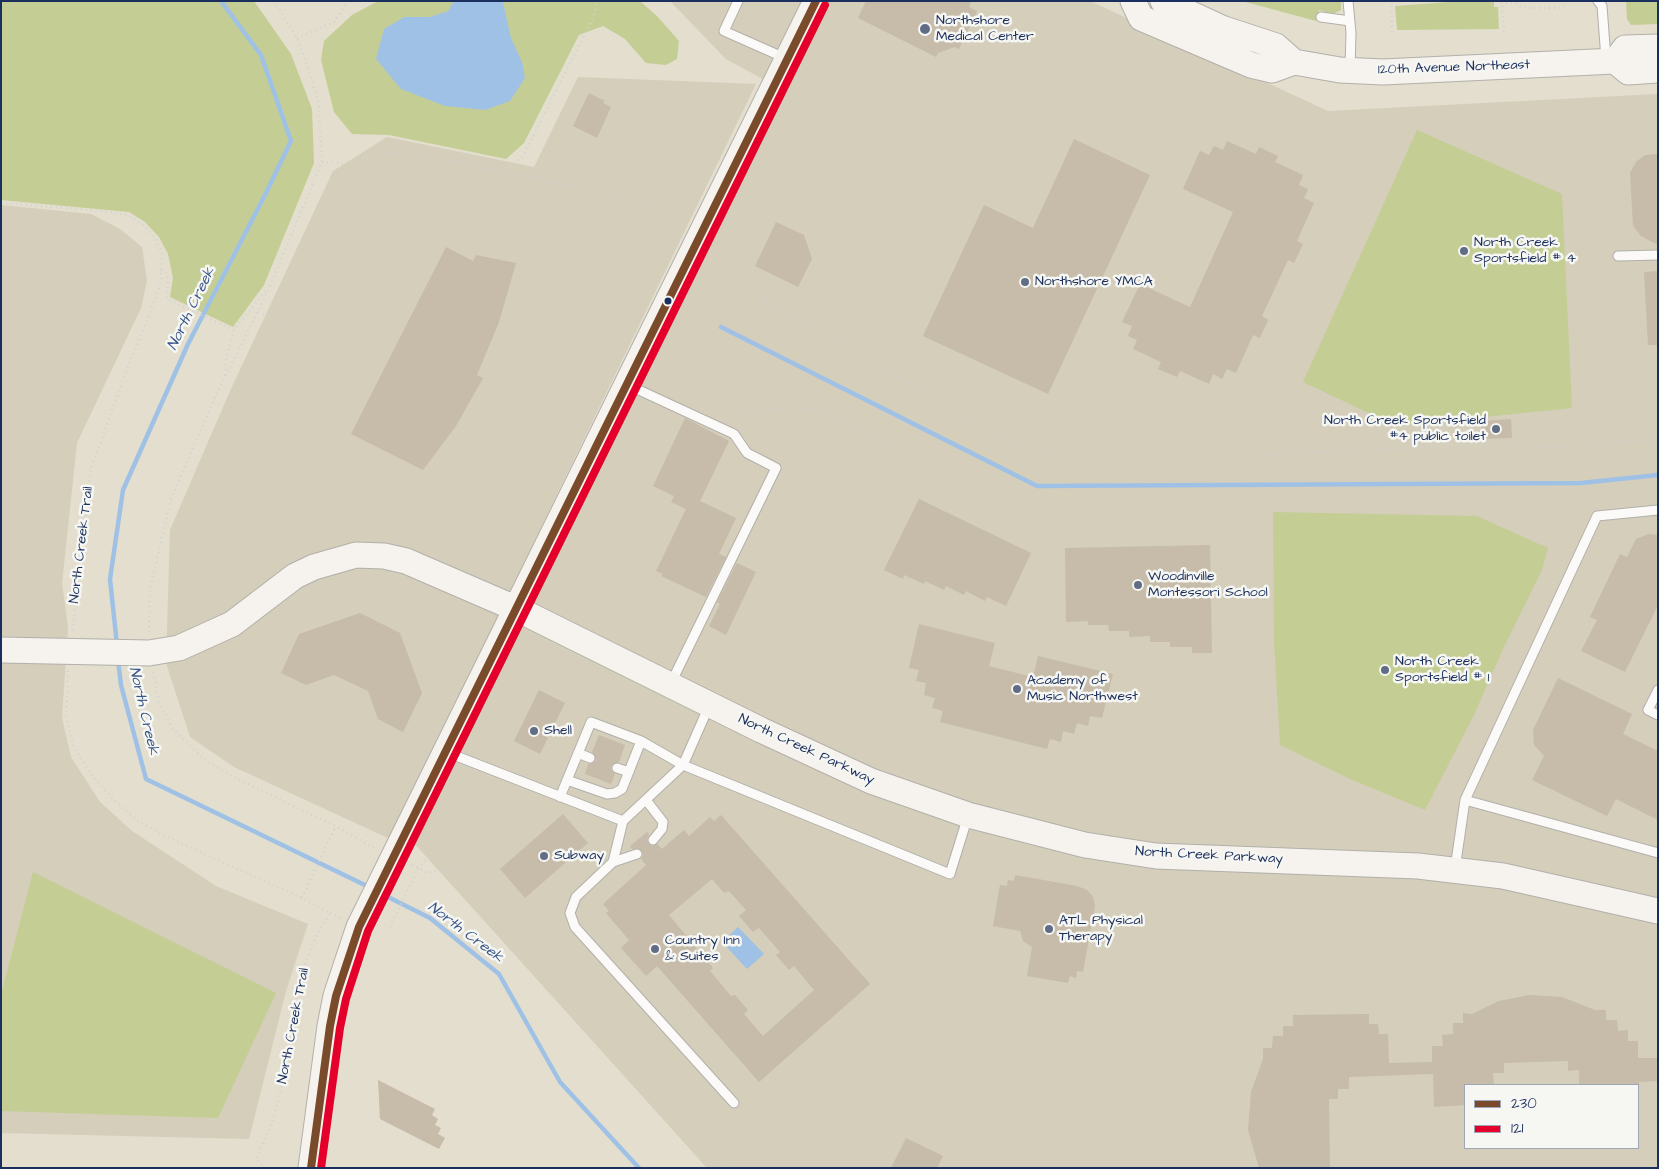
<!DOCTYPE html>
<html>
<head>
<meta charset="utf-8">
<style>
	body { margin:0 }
	#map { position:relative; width:1659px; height:1169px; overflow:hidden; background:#e3decd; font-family:"Architects Daughter",sans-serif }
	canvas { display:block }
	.frame { position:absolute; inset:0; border:2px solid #1b2f5e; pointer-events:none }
	.legend { position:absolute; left:1464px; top:1084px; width:175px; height:65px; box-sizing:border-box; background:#f6f6f2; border:1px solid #9ea6b7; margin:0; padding:6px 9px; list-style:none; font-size:15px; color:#1b2f5e }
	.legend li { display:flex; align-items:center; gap:10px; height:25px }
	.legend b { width:25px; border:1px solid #9ea6b7 }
</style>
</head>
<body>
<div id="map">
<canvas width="1659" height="1169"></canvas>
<div class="frame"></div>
<ul class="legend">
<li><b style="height:6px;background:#7a4b2a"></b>230</li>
<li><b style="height:6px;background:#e4002b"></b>121</li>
</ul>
</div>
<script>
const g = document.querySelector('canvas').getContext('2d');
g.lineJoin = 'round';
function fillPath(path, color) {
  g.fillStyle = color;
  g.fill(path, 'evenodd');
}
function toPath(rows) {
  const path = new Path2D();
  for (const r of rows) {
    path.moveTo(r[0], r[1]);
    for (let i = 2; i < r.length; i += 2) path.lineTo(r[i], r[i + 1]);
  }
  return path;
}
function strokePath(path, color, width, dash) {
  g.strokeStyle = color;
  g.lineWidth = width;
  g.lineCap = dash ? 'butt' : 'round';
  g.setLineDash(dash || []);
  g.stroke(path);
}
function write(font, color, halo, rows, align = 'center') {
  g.font = font + ' "Architects Daughter",sans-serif';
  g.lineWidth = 5;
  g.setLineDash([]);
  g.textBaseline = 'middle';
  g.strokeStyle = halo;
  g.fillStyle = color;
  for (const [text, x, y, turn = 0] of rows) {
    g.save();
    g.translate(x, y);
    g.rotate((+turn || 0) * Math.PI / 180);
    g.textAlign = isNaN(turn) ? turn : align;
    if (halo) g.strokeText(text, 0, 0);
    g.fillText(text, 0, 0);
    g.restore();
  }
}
fillPath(toPath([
	[670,1,1090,1,1328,111,1658,94,1658,1168,707,1168,404,832,774,85,726,59],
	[1465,1085,1638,1085,1638,1148,1465,1148],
	[578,77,756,84,390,839,234,767,190,737,166,663,170,530,230,391,333,171,387,137,534,167],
	[1,205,91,214,120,229,142,247,147,281,141,308,77,443,62,583,68,627,62,718,71,757,100,802,132,831,216,886,308,924,286,991,249,1139,1,1133]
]), '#d4cebb');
fillPath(toPath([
	[1,1,254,1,291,54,312,109,314,163,264,285,233,327,170,297,173,278,168,254,159,237,145,222,129,212,1,200],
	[378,1,640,1,657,16,679,41,677,59,666,65,646,63,625,39,603,26,579,35,524,143,506,159,389,135,352,134,334,112,321,60,324,41,352,15],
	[1242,1,1341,1,1341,10,1333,14,1319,10,1316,21],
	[1463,1,1494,1,1494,7,1498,7,1499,29,1397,30,1395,6],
	[1626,1,1658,1,1658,24,1631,25,1627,19],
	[1417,130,1562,194,1572,408,1396,426,1303,382],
	[1273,512,1477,516,1548,548,1542,570,1503,649,1474,715,1425,810,1350,779,1280,745,1274,641],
	[33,872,276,993,218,1118,1,1111,1,995]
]), '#c4ce94');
fillPath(toPath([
	[454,1,503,2,511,38,522,62,525,78,510,101,485,110,445,106,401,89,376,59,384,29,404,17,430,17,448,11],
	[738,927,764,954,747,969,722,942]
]), '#a0c1e6');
strokePath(toPath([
	[721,327,1037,486,1581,483,1658,475],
	[117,645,110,579,123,490,188,344,264,197,291,141,261,55,221,1],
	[118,660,121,685,146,779,371,888],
	[384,895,430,918,499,974,560,1082,639,1168]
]), '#a0c1e6', 4.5);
fillPath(toPath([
	[866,1,971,1,969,7,977,11,959,49,955,47,938,53,936,57,858,18],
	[589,93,605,101,603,103,611,107,597,138,573,126],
	[1074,139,1150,175,1048,394,923,336,984,205,1033,228],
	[1227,141,1256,154,1259,147,1278,156,1275,162,1303,175,1299,185,1308,189,1304,198,1314,203,1297,241,1303,244,1294,263,1288,260,1262,316,1268,320,1260,338,1253,335,1236,373,1227,369,1222,379,1213,374,1209,384,1180,371,1177,377,1158,369,1161,362,1133,349,1137,340,1128,336,1132,326,1122,322,1140,284,1190,307,1233,212,1183,189,1200,151,1209,155,1214,146,1223,150],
	[1658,154,1658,245,1641,236,1633,226,1630,173,1636,162,1645,155],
	[776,222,804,235,812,259,798,287,755,266],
	[446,247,473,261,476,255,516,263,499,322,477,375,483,378,456,426,423,470,351,434],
	[1658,271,1658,345,1648,345,1644,272],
	[685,418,729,441,700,501,736,518,719,554,726,557,706,597,661,576,663,574,656,571,686,509,671,502,674,496,653,486],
	[1511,419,1512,438,1482,439,1481,421],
	[919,499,1031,553,1006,606,987,597,985,601,966,591,964,595,946,586,944,590,925,581,924,584,904,575,903,579,884,570],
	[1649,534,1658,535,1658,605,1625,672,1581,651,1597,620,1590,617,1620,554,1627,557,1636,539],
	[1210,545,1212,653,1192,653,1192,647,1170,647,1170,642,1150,642,1150,636,1129,637,1129,631,1109,631,1108,625,1088,625,1088,621,1066,622,1065,548],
	[737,563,756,572,726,635,709,626,720,604,717,602],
	[360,613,400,633,422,693,403,732,378,719,368,691,334,675,306,685,281,673,299,634],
	[919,624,995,643,989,666,1033,677,1038,656,1113,674,1102,718,1090,716,1088,726,1077,723,1074,734,1063,731,1061,742,1050,739,1047,749,940,722,943,711,932,708,935,698,924,695,926,683,916,681,919,670,909,668],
	[1558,678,1632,714,1623,734,1658,751,1658,820,1616,799,1607,816,1532,780,1544,756,1534,745,1533,730],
	[539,690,565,703,540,754,514,741],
	[599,735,625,745,619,762,611,766,611,770,615,774,611,784,585,774,588,764,593,763,596,760,592,752],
	[563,814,588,843,525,898,500,869],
	[721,815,870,984,759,1082,657,966,646,976,621,948,629,940,606,913,609,911,603,904,646,865,641,859,643,855,641,850,632,849,630,846,647,832,649,835,647,839,649,844,652,846,657,844,662,849,684,830,689,836,710,817,714,821],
	[712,879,724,893,729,891,746,910,739,916,753,932,759,928,780,952,776,955,789,970,794,966,814,990,763,1036,744,1014,748,1010,735,995,731,996,710,971,713,968,669,915],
	[1015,875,1077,886,1087,890,1093,897,1095,906,1083,972,1077,971,1076,978,1070,976,1068,983,1027,976,1032,947,1023,941,1020,931,993,926,1000,885,1007,886,1008,880,1014,881],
	[1529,995,1562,997,1595,1010,1606,1010,1606,1020,1617,1020,1618,1031,1628,1030,1628,1041,1638,1041,1638,1058,1657,1058,1657,1081,1639,1082,1639,1085,1579,1085,1579,1070,1568,1071,1568,1061,1504,1063,1504,1073,1493,1073,1494,1085,1465,1085,1465,1105,1434,1107,1433,1074,1349,1077,1349,1089,1338,1089,1338,1099,1329,1099,1330,1168,1259,1168,1248,1130,1251,1092,1263,1059,1263,1048,1272,1048,1273,1036,1283,1036,1283,1026,1293,1026,1293,1015,1369,1014,1369,1024,1378,1024,1379,1034,1388,1034,1389,1063,1432,1062,1432,1046,1443,1046,1442,1035,1453,1034,1453,1023,1463,1023,1463,1013,1472,1014,1499,1001],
	[378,1080,435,1109,432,1115,438,1119,435,1125,441,1128,438,1134,445,1138,439,1149,380,1119],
	[906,1138,943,1156,937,1168,891,1168]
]), '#c7bba9');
const lane = toPath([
	[738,1,724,31,785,58],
	[1348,1,1351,33,1350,68],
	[1598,1,1602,6,1606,59],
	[1321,17,1350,21],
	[1618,256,1658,255],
	[628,385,734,434,747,453,776,468,671,683],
	[1658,690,1648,710,1658,715],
	[709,706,683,765,623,821,613,862,576,897,570,913,575,927,734,1103],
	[446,752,623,821],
	[578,753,590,758],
	[617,768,629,772],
	[567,780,607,794,615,793,622,789,641,741],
	[560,797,591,722,641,741,683,765,950,874,968,816],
	[646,800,663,822,662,829,653,840],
	[1465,800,1658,853],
	[613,862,637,854],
	[1455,869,1465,800,1597,516,1658,510]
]);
const secondary = toPath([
	[1133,1,1141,18,1251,65,1272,70,1294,62],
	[1163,1,1224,29,1276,46,1294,62,1340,70,1383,72,1615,61,1628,72,1658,70],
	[1615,61,1625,48,1658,47],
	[1,650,149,653,179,648,232,624,295,576,314,567,356,555,384,556,406,561,517,609,761,730,871,781,968,815,1085,845,1156,856,1418,866,1503,876,1658,911],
	[311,1168,330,1026,336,996,359,927,816,1]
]);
strokePath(lane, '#b1b0aa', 11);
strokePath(secondary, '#b1b0aa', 27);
strokePath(toPath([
	[1391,1,1392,36],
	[1498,1,1498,3,1516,3,1522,8,1559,8,1567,5],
	[1502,1,1504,34],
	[297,38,334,22,348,1],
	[322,162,344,163,392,152,415,153,613,195,671,210],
	[501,171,522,158,593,18,598,1],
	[1,203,103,211,128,215,143,225,155,238,162,254,161,280,157,295,126,372,91,469,72,633],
	[744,245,750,289,774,308,830,337,1009,442,1055,456,1246,456,1483,444,1572,448,1600,443,1658,440],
	[161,270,166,273,168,281,167,299,234,330],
	[258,312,307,335],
	[225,375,226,359,234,330,266,291],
	[692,390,733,410,744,412,799,408,821,410,895,445],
	[149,632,150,589,171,499,216,395,269,289,322,162,319,106,310,74,297,38,274,1],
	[68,671,66,716,74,748,94,778,117,803,138,821,165,836,302,898,330,913,318,932,308,955,300,982,281,1090,272,1123,256,1159,264,1168],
	[153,672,159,702,172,728,204,759,237,779,336,826,377,850],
	[412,865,428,873,446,869,463,869,477,877,502,903,725,1168],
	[302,898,336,826],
	[330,913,342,919],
	[390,927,418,868,441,842]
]), '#d2d2d0', 2.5, [1, 4]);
strokePath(lane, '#fbfaf8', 9);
strokePath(secondary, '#f6f2ed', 25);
strokePath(toPath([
	[311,1168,330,1026,336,996,359,927,816,1]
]), '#7a4b2a', 8);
strokePath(toPath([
	[321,1168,340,1028,346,999,368,931,825,5]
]), '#e4002b', 8);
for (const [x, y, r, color] of [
	[925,29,6,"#616c85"],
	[1464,251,5,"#616c85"],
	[1025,282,5,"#616c85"],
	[668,301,4.5,"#1b2f5e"],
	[1496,429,5,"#616c85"],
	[1138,585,5,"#616c85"],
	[1385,670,5,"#616c85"],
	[1017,689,5,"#616c85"],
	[534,731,5,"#616c85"],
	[544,856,5,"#616c85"],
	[1049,929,5,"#616c85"],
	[655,949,5,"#616c85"]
]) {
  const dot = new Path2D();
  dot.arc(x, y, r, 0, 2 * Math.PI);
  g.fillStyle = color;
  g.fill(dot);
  strokePath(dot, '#f6f6f2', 2);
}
write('14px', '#1b2f5e', '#f6f6f2', [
	["Northshore",936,21],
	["Medical Center",936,37],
	["North Creek",1474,243],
	["Sportsfield # 4",1474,259],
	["Northshore YMCA",1035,282],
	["North Creek Sportsfield",1486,421,"right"],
	["#4 public toilet",1486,437,"right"],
	["Woodinville",1148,577],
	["Montessori School",1148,593],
	["North Creek",1395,662],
	["Sportsfield # 1",1395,678],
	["Academy of",1027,681],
	["Music Northwest",1027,697],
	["Shell",544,731],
	["Subway",554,856],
	["ATL Physical",1059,921],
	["Therapy",1059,937],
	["Country Inn",665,941],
	["& Suites",665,957]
], 'left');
write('14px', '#1b2f5e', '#f6f6f2', [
	["120th Avenue Northeast",1454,68,-2],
	["North Creek Trail",82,545,-83],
	["North Creek Parkway",806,750,25],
	["North Creek Parkway",1209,856,3],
	["North Creek Trail",294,1026,-79]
]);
write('italic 15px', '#3a578a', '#f6f6f2', [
	["North Creek",192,309,-64],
	["North Creek",143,711,77],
	["North Creek",465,933,37]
]);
</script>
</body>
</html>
